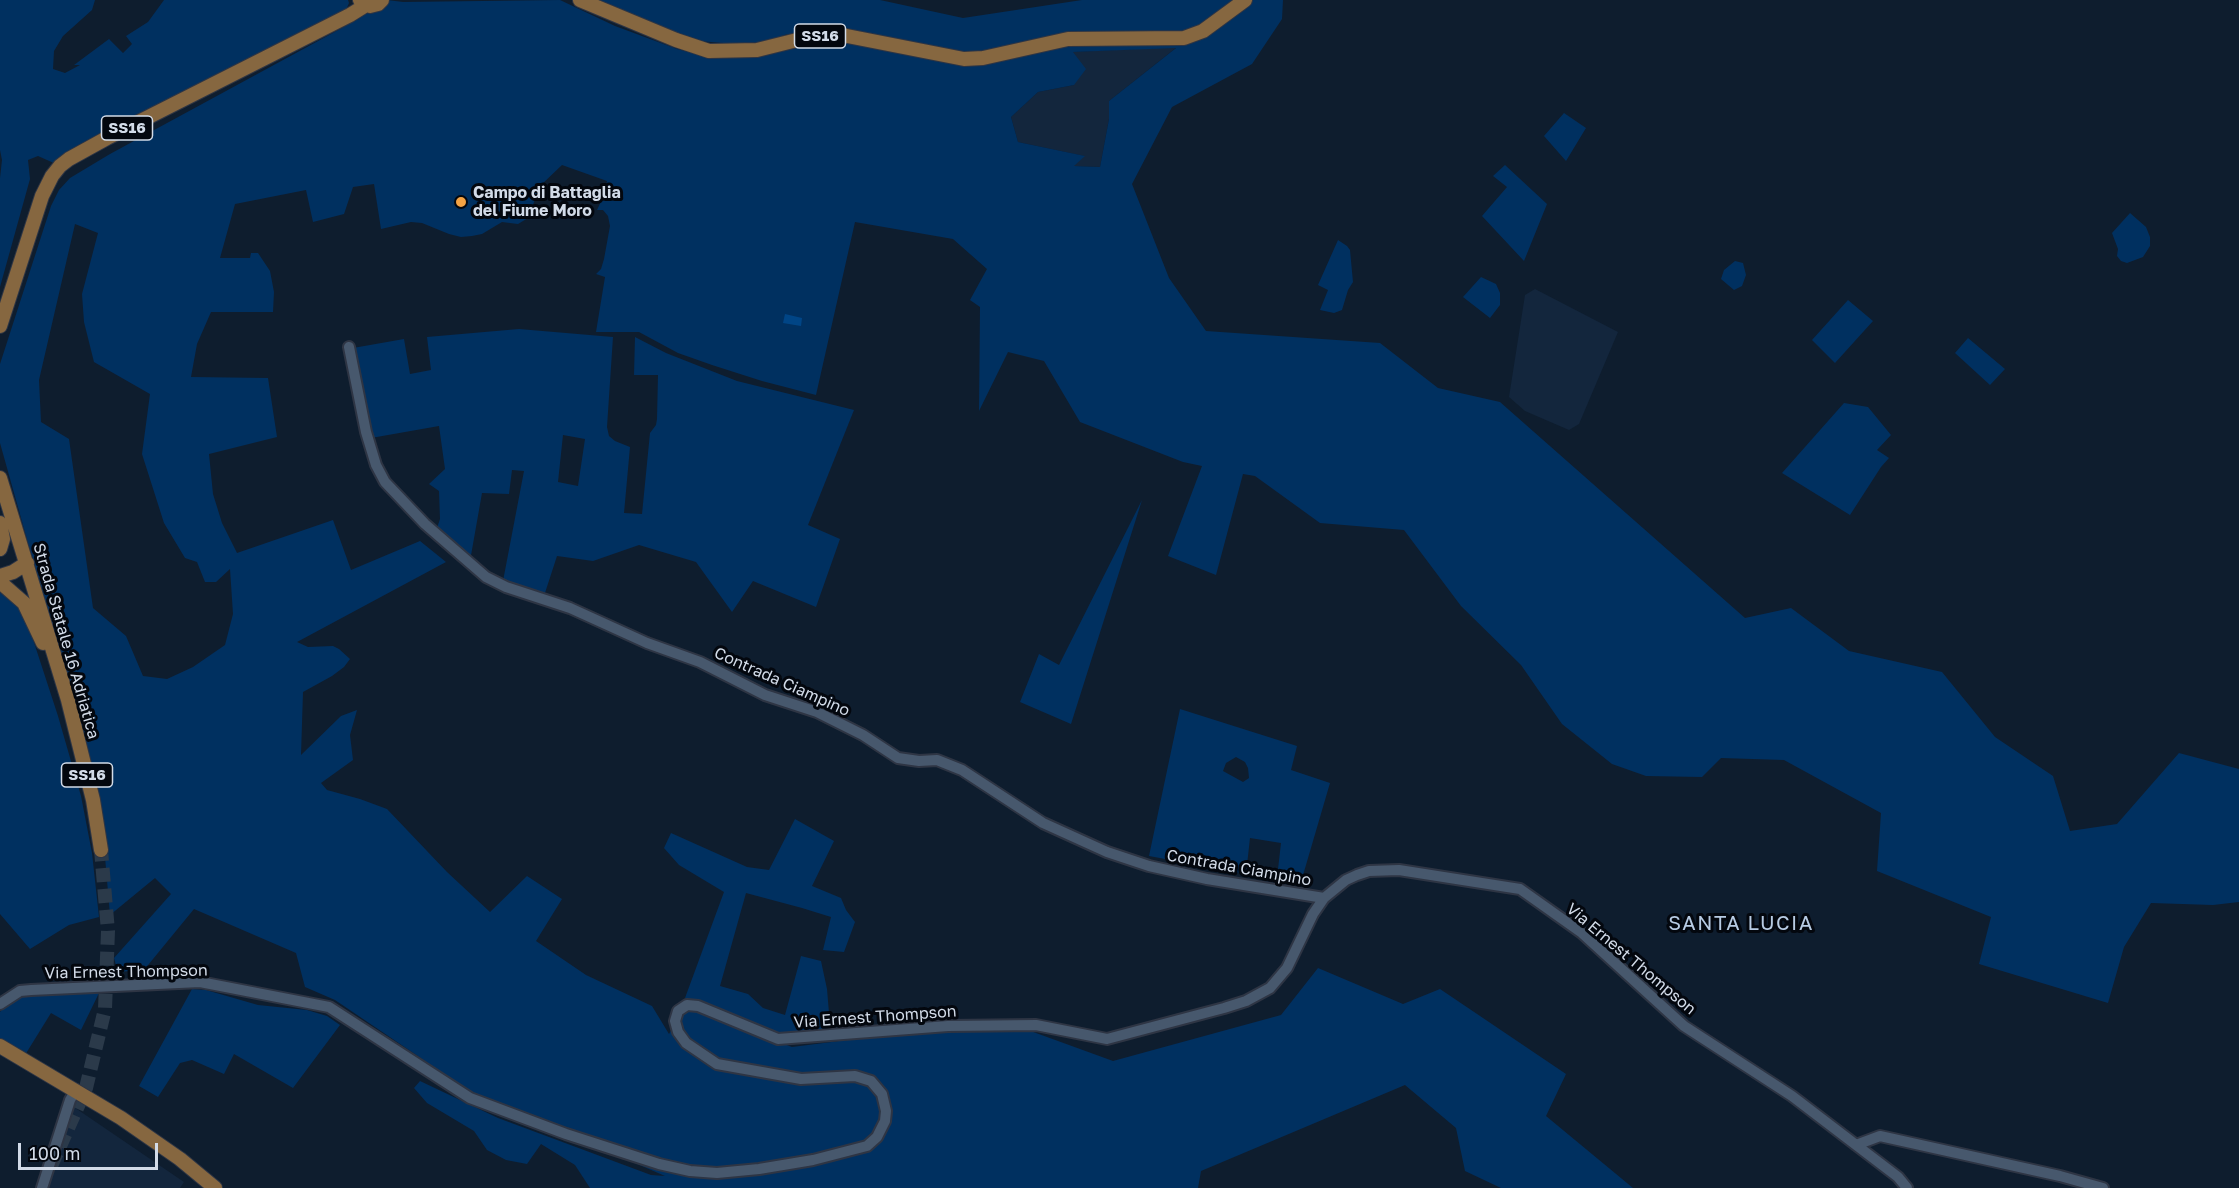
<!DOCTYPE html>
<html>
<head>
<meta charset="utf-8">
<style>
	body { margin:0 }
	#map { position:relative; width:2239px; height:1188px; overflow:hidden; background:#0e1d2e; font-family:"Golos Text",sans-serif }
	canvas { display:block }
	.scale { position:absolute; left:18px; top:1143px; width:140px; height:27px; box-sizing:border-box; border:3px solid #d2dbe8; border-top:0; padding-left:8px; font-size:18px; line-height:21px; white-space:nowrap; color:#d2dbe8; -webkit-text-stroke:4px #03070e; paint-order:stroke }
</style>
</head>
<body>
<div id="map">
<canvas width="2239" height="1188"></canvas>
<div class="scale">100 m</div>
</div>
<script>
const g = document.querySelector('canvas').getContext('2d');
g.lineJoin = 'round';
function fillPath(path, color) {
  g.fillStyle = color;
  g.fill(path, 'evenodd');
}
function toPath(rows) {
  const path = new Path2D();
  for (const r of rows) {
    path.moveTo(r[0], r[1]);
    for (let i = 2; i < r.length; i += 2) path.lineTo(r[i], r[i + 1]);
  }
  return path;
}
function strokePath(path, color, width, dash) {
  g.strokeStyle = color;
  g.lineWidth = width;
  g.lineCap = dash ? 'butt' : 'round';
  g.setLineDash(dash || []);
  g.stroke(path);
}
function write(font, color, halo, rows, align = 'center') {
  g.font = font + ' "Golos Text",sans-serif';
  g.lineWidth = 6;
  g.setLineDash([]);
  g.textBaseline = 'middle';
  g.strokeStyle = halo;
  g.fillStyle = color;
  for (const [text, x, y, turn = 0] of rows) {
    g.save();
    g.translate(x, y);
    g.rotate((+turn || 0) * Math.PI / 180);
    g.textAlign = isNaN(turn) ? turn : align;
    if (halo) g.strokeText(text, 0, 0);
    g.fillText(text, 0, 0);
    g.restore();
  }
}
fillPath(toPath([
	[1177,47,1109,101,1109,119,1100,167,1073,166,1084,156,1018,142,1011,117,1038,92,1074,85,1072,52],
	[1535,289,1618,332,1579,424,1569,430,1525,411,1509,397,1525,295],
	[65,1101,184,1182,180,1188,36,1188]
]), '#13263d');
fillPath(toPath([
	[0,0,95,0,92,10,63,36,54,51,53,69,65,73,80,65,74,65,109,39,123,53,132,44,126,36,148,22,164,0,348,0,349,3,346,10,56,164,38,156,28,160,30,179,0,287,0,178,2,160,0,150],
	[387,0,403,2,560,0,615,26,677,49,705,56,796,43,787,34,766,42,735,44,699,41,662,29,596,0,880,0,963,18,1082,0,1283,0,1282,19,1252,64,1172,107,1132,184,1169,278,1206,331,1380,343,1438,388,1500,402,1745,618,1791,608,1849,651,1942,672,1995,737,2053,776,2070,831,2117,824,2179,753,2239,769,2239,902,2213,905,2151,903,2124,947,2108,1003,1979,964,1991,917,1877,871,1881,813,1784,760,1721,758,1702,777,1646,776,1612,764,1562,724,1521,665,1461,606,1404,530,1320,523,1255,476,1243,474,1216,575,1168,556,1202,466,1183,462,1080,422,1044,361,1008,352,979,411,980,307,970,300,987,269,953,239,855,222,816,395,762,381,712,365,678,353,639,332,596,332,605,277,596,274,601,269,604,259,610,226,608,216,603,210,597,210,604,195,607,181,562,165,540,186,528,218,518,224,502,222,482,234,472,236,461,237,449,234,422,223,411,222,381,229,374,184,353,187,344,214,313,222,306,190,235,204,220,258,250,258,251,253,258,253,270,271,274,292,273,312,211,312,197,344,191,377,268,378,277,437,209,454,213,494,222,523,237,553,333,520,351,570,420,541,446,562,297,642,308,647,333,646,339,649,350,659,344,667,332,676,303,692,301,755,341,716,357,710,350,735,353,760,321,783,327,790,360,799,387,809,447,872,490,912,527,876,562,899,536,941,586,975,652,1006,669,1034,682,1012,692,1009,792,1047,887,1035,1025,1029,1113,1061,1281,1015,1318,968,1403,1004,1440,989,1566,1074,1546,1116,1633,1188,1501,1188,1465,1171,1456,1128,1405,1085,1201,1171,1198,1188,590,1188,575,1165,541,1144,527,1164,506,1160,487,1150,474,1131,427,1103,414,1088,420,1081,498,1118,651,1175,665,1176,471,1092,335,1000,305,987,296,953,194,909,144,970,118,972,114,958,171,894,155,878,110,915,105,857,92,771,0,443,0,364,51,206,59,190,70,178,110,154,342,28],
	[1176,48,1109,101,1109,119,1100,167,1074,166,1085,156,1018,142,1011,117,1038,92,1074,85,1086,69,1073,52],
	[75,224,98,233,82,294,84,322,94,362,150,394,142,454,164,523,185,558,197,562,205,582,216,582,230,569,233,614,225,645,193,667,167,679,143,676,126,636,93,608,69,439,41,422,39,380],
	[1564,113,1586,128,1566,161,1544,136],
	[1505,165,1547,204,1524,261,1482,216,1507,187,1493,176],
	[2130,213,2146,227,2150,237,2150,246,2143,257,2127,263,2121,261,2117,256,2118,249,2112,233],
	[1338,240,1347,246,1350,250,1353,282,1348,290,1342,310,1334,313,1320,310,1328,290,1318,285],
	[1735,261,1743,263,1746,275,1742,286,1734,290,1721,279,1724,270],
	[1481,277,1496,284,1500,293,1500,305,1490,318,1463,297],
	[1848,300,1873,321,1835,363,1812,340],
	[519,329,613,337,607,427,609,436,615,441,630,447,624,513,642,514,650,433,656,425,657,419,658,375,634,375,635,337,666,353,737,381,854,410,808,525,840,539,816,607,753,581,732,612,696,562,639,545,593,561,557,556,544,596,503,581,524,471,512,470,509,494,482,493,470,561,436,531,440,519,439,491,429,484,445,469,439,426,371,438,353,348,404,339,410,374,431,370,427,337],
	[563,435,585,439,578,486,558,482],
	[1968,338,2005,369,1990,385,1955,353],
	[1844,403,1868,407,1891,435,1877,450,1889,458,1881,467,1850,515,1782,473],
	[1142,500,1071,724,1020,702,1039,654,1059,665],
	[0,590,15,602,26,618,58,716,81,796,92,853,99,917,69,925,30,949,0,914],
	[1180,709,1297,746,1291,770,1330,783,1301,882,1277,878,1281,843,1250,838,1246,874,1149,856],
	[1236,757,1245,762,1248,768,1249,778,1243,782,1223,771,1226,763],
	[795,819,834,841,812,886,841,898,846,910,855,922,844,952,823,950,831,917,802,908,746,893,720,986,748,994,763,1008,785,1015,801,956,821,961,827,989,829,1013,825,1031,775,1035,685,998,724,892,679,865,664,848,671,833,747,867,769,870],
	[192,989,206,990,258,1005,307,1010,327,1016,340,1025,293,1088,234,1054,224,1074,192,1060,180,1063,158,1097,139,1086],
	[99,993,81,1030,51,1013,25,1055,0,1039,0,1012,7,1003,18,997,29,995]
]), '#003060');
fillPath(toPath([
	[785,314,802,318,801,326,783,323]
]), '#004586');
strokePath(toPath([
	[51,1166,86,1088,105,1009,108,931,101,850]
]), '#2b3a4a', 14, [14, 7]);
const minor = toPath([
	[349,347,366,432,376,465,385,482,425,524,486,577,506,587,570,608,647,643,700,662,765,695,817,712,863,735,898,758,919,761,937,760,962,770,1043,823,1107,852,1149,866,1207,879,1324,898],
	[0,1004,20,991,31,990,200,982,329,1007,470,1098,566,1134,659,1164,690,1171,717,1173,759,1169,813,1160,867,1146,877,1137,885,1121,886,1111,882,1094,871,1081,855,1076,801,1079,717,1064,686,1043,678,1032,675,1021,678,1011,687,1005,698,1006,778,1039,948,1026,1036,1025,1107,1039,1224,1008,1246,1001,1270,988,1287,968,1313,914,1324,898,1346,880,1357,875,1369,871,1399,870,1520,889,1582,933,1684,1026,1792,1096,1898,1177,1907,1188],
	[1856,1145,1880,1136,2060,1176,2103,1188],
	[42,1188,70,1100,76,1090]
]);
const major = toPath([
	[360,0,370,6,378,4,382,0],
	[580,0,676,40,709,51,757,50,813,36,842,35,964,59,983,58,1068,39,1184,38,1203,31,1245,0],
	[0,326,42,196,52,176,60,166,69,159,107,138,350,15,366,5],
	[0,478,68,700,93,800,101,850],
	[0,523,3,539,0,549],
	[0,576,13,572,27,563],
	[0,582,24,603,43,643],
	[0,1046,121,1118,180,1159,215,1188]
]);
strokePath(minor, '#2e3544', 14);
strokePath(major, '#2e3544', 16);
strokePath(minor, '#47586d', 10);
strokePath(major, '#866740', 14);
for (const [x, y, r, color] of [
	[461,202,6,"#f4a344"]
]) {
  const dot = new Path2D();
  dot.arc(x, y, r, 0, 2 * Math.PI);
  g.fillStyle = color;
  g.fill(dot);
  strokePath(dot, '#03070e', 2);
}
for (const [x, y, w] of [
	[820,36,51],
	[127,128,51],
	[87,775,51]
]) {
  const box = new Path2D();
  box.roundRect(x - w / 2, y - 12, w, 24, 4.5);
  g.fillStyle = '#03070e';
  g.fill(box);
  strokePath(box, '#d2dbe8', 1.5);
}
write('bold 15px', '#d2dbe8', null, [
	["SS16",820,36],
	["SS16",127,128],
	["SS16",87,775]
]);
write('bold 16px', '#d2dbe8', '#03070e', [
	["Campo di Battaglia",473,193],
	["del Fiume Moro",473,211]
], 'left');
write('16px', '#d2dbe8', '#03070e', [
	["Strada Statale 16 Adriatica",66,641,74],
	["Contrada Ciampino",782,682,24],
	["Contrada Ciampino",1239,868,10],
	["Via Ernest Thompson",1631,959,40],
	["Via Ernest Thompson",126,972,-1],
	["Via Ernest Thompson",875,1017,-4]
]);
g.letterSpacing = '1.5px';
write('20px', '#b7cbe3', '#03070e', [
	["SANTA LUCIA",1741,924]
]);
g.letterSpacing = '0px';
</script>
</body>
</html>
